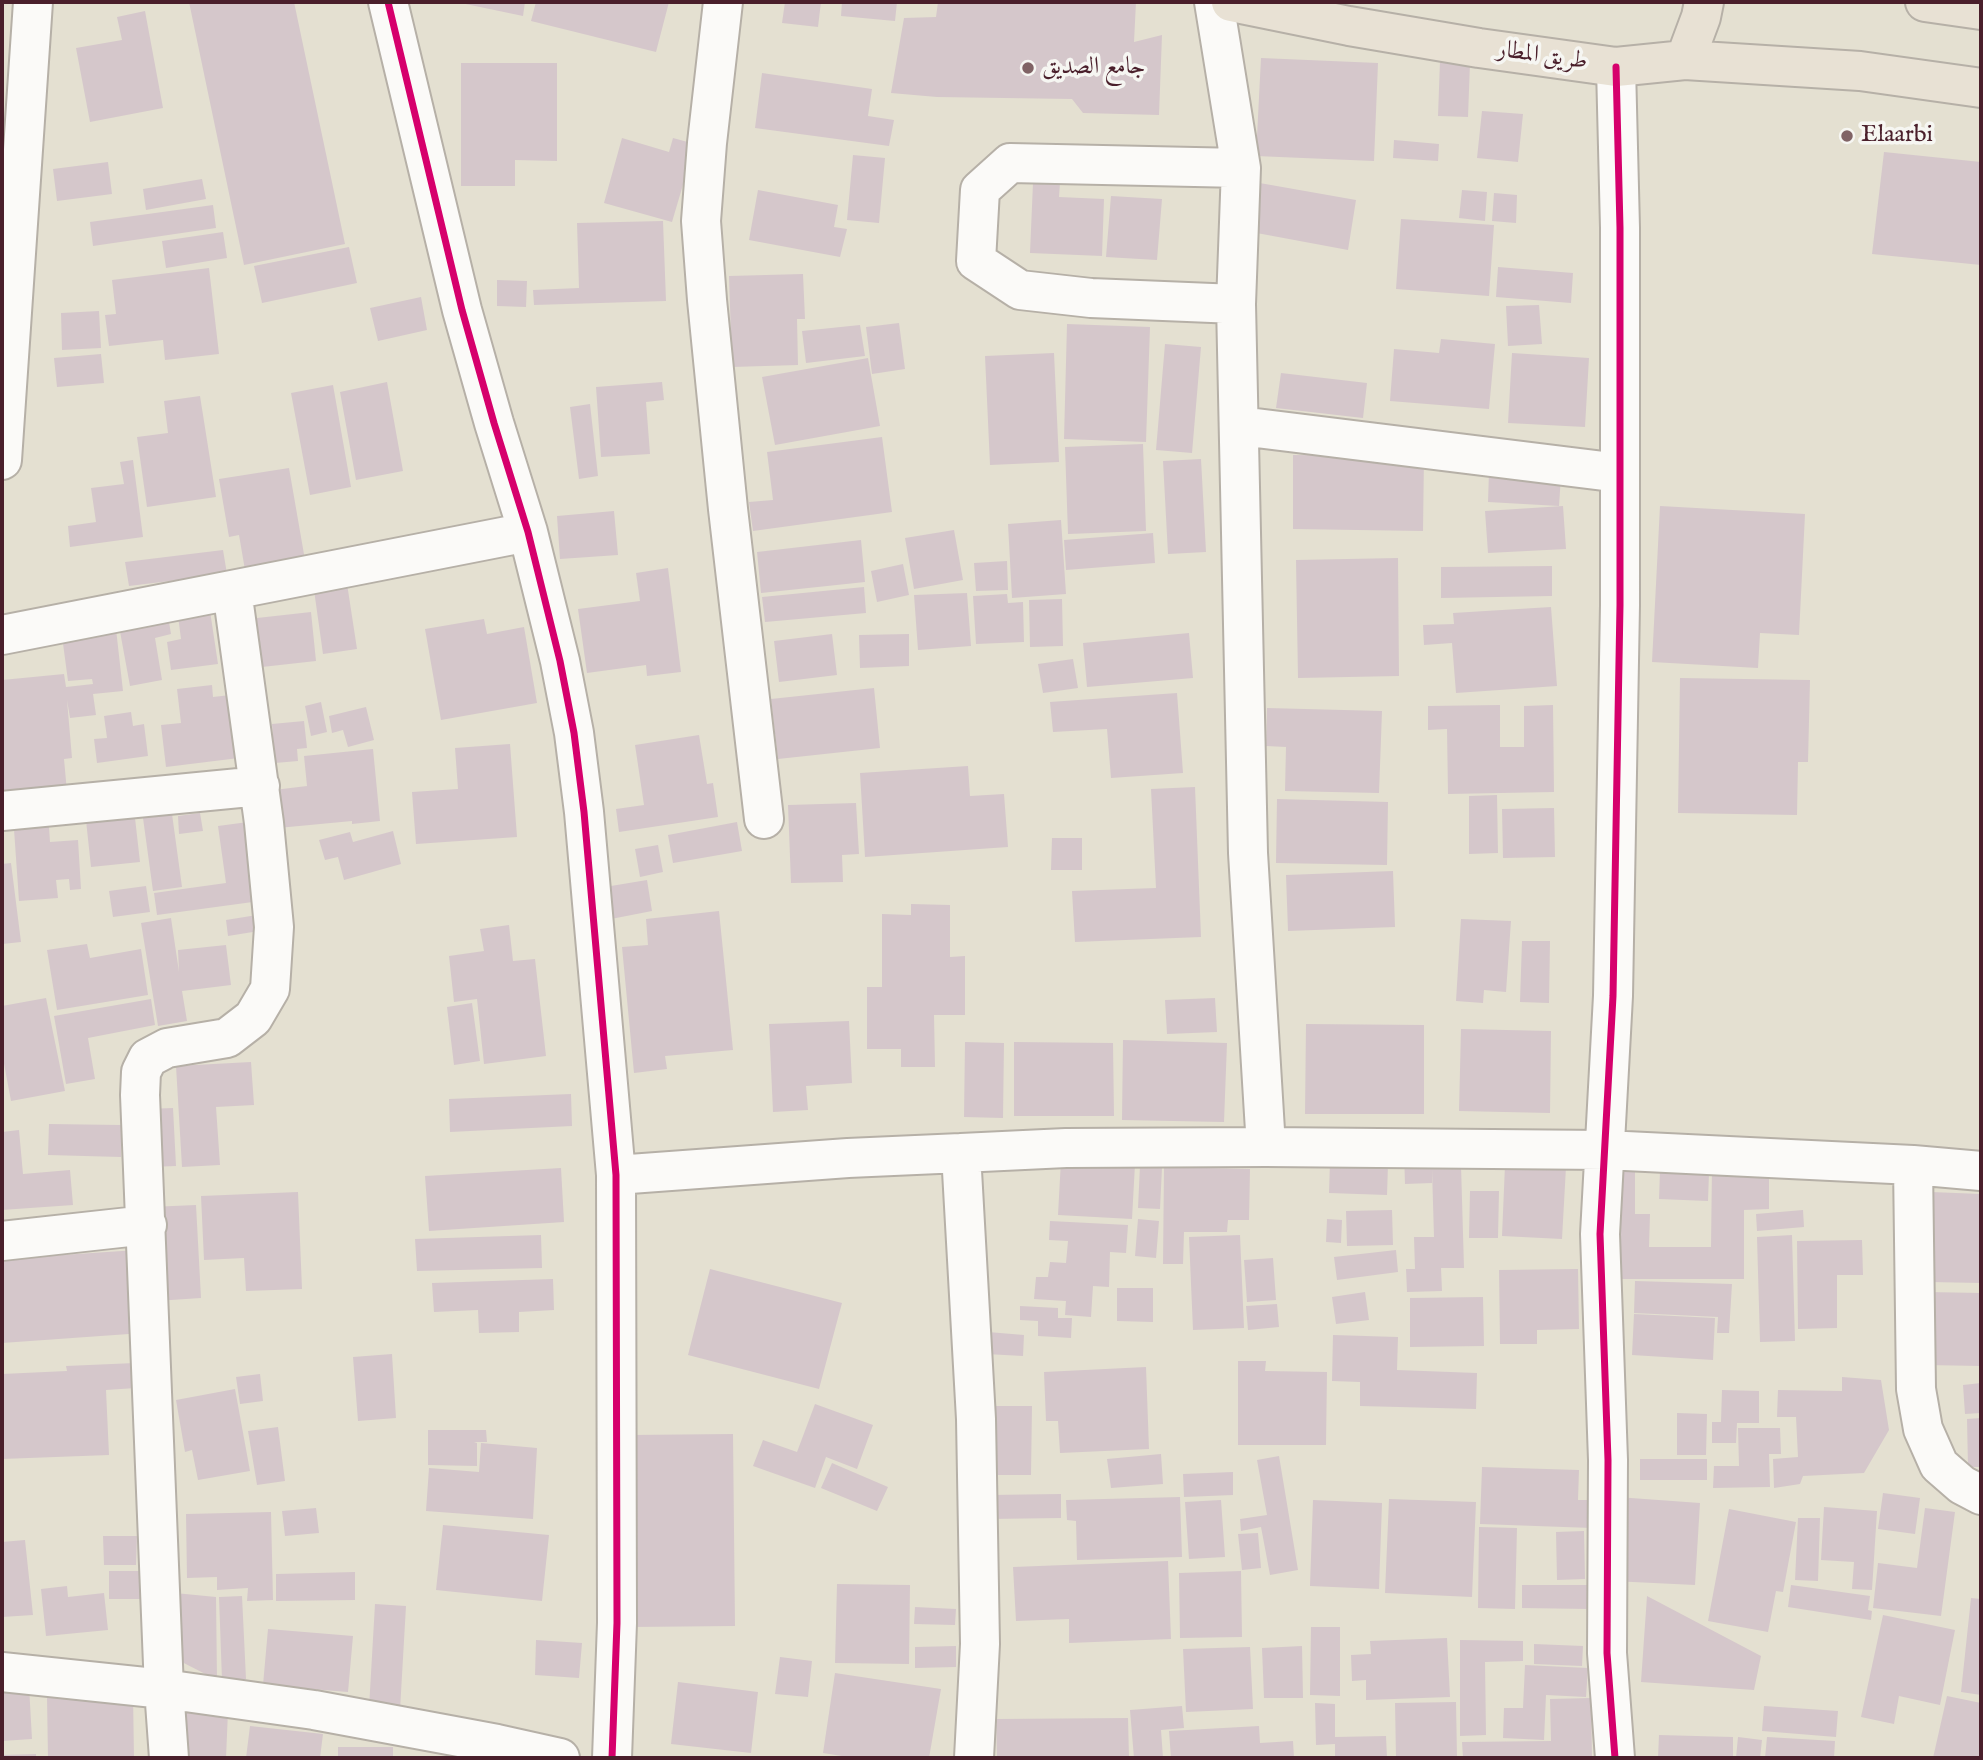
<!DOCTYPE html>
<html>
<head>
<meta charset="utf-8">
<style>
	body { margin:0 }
	#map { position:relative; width:1983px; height:1760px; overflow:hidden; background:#e4e0d1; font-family:"IM FELL English",serif }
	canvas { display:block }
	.frame { position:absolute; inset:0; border:4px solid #4a1f2b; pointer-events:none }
</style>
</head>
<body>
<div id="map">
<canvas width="1983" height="1760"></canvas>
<div class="frame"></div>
</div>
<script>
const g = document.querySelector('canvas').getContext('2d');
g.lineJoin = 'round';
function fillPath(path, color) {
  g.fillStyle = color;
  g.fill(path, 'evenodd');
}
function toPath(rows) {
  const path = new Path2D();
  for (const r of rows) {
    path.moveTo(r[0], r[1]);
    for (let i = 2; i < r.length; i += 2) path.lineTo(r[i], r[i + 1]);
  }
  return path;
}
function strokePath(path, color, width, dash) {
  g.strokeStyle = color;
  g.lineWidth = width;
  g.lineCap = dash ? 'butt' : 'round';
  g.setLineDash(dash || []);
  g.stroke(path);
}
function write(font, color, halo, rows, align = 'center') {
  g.font = font + ' "IM FELL English",Amiri,serif';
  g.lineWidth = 7;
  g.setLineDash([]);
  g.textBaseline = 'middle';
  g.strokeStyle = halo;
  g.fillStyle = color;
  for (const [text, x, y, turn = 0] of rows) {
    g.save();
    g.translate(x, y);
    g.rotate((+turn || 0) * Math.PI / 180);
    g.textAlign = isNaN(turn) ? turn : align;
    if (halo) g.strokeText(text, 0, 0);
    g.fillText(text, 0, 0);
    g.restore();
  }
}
fillPath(toPath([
	[189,2,294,2,345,244,244,265],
	[456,2,525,2,523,16],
	[536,2,669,2,656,52,531,21],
	[785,2,821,2,818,27,782,23],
	[842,2,897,2,895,21,841,16],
	[938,2,1136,2,1134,42,1162,35,1159,115,1083,113,1072,99,937,97,891,93,904,18,936,17],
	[145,11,163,108,90,122,76,48,122,40,117,17],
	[1261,58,1378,63,1374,161,1256,156],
	[1440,61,1470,63,1468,117,1438,116],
	[461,63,557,63,557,161,515,160,515,186,461,186],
	[762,73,872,89,868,116,894,120,889,146,755,128],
	[1482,111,1523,114,1518,162,1477,158],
	[622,138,669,152,673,138,695,144,672,222,604,203],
	[1394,140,1439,144,1438,161,1393,158],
	[1884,152,1981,162,1981,265,1872,254],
	[853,155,885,158,879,223,847,220],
	[108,162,112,194,57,201,53,169],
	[202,179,206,199,146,210,143,189],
	[1254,182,1356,200,1348,250,1246,231],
	[1033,183,1060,183,1059,197,1104,199,1102,256,1030,253],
	[758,190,838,205,834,227,847,229,840,257,749,240],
	[1462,190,1487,192,1485,221,1459,218],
	[1494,193,1517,195,1516,223,1492,221],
	[1111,196,1162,199,1157,260,1106,257],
	[213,205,216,228,93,246,90,222],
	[1401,219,1494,225,1489,296,1396,289],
	[663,221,666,301,534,305,533,290,579,288,577,223],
	[223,232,227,258,166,268,162,241],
	[349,247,357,283,262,303,254,266],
	[1498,267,1573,273,1571,303,1496,297],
	[209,268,219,354,165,360,163,340,109,346,105,315,116,314,112,280],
	[803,274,805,319,797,319,798,365,732,367,729,276],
	[497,280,527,281,526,307,497,306],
	[421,297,427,330,378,341,370,308],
	[1539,305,1542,344,1508,346,1506,306],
	[99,311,101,348,62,350,61,313],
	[899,323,905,369,872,374,866,327],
	[1067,324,1150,327,1146,442,1064,439],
	[860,325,865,356,806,363,802,331],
	[1441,339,1495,344,1489,409,1390,401,1394,349,1439,353],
	[1165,344,1201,347,1192,453,1156,450],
	[1054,353,1059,462,990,465,985,356],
	[1512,353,1589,358,1585,427,1508,423],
	[101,354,104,383,57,387,54,358],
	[868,358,880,426,775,445,762,377],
	[1281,373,1367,383,1363,418,1276,408],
	[387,382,403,471,356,480,340,392],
	[662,382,664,400,646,402,650,454,601,457,596,387],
	[333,385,351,487,310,495,291,393],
	[200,396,216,497,147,507,137,437,168,433,164,401],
	[590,404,598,476,579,479,570,407],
	[882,437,892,512,753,531,749,502,773,500,767,452],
	[1143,444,1146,531,1068,534,1065,447],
	[1293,455,1424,456,1423,531,1293,529],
	[1201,459,1206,552,1168,554,1163,461],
	[133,460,143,537,70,547,68,526,96,522,91,488,124,484,120,462],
	[289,468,305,560,245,570,239,535,229,537,219,479],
	[1489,472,1561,476,1559,506,1488,502],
	[1563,506,1566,549,1488,553,1485,511],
	[1660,506,1805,514,1799,635,1760,633,1758,668,1652,662],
	[614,511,618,555,560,559,557,516],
	[1061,520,1066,594,1012,598,1008,524],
	[954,530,963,580,914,589,905,538],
	[1153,533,1155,563,1066,570,1064,540],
	[861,540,865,582,761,593,757,552],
	[223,550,227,574,129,586,125,562],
	[1398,558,1399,676,1298,678,1296,560],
	[1007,561,1008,590,976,591,974,563],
	[903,564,909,595,877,602,871,571],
	[1552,566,1552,596,1441,598,1441,567],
	[668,568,681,672,647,676,646,665,587,673,578,609,640,601,636,573],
	[346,577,357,649,323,654,313,583],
	[864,587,866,613,765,622,762,597],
	[967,593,971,646,918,650,914,595],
	[1007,594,1008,603,1023,602,1024,642,976,644,973,596],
	[1062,599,1063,646,1030,647,1029,600],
	[1551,607,1557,686,1456,693,1452,643,1424,645,1423,625,1454,624,1453,613],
	[210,611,218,664,171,670,167,642,181,639,178,616],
	[311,612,316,661,235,670,230,621],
	[168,616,171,634,155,638,162,680,130,686,119,626],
	[484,619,487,634,524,627,537,703,441,720,425,629],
	[116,629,123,691,93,694,96,715,70,718,67,700,72,758,64,759,67,792,4,799,2,777,2,680,64,674,66,687,93,684,92,679,68,681,62,636],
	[1189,633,1193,678,1087,687,1083,643],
	[832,634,837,675,779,682,774,641],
	[909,634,909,666,860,668,859,635],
	[1073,659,1078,688,1043,693,1038,664],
	[1680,678,1810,680,1808,762,1798,762,1797,815,1678,813],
	[212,685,213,697,239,694,247,757,166,767,161,725,181,723,177,689],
	[874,688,880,748,778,759,771,699],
	[1177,693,1183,773,1111,778,1107,729,1053,732,1050,702],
	[321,702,327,732,311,736,305,706],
	[1500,705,1500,747,1524,747,1524,706,1553,705,1554,792,1448,794,1447,729,1428,730,1428,706],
	[366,707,374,740,348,747,343,730,332,733,329,716],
	[1267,708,1382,711,1379,793,1285,791,1286,747,1266,746],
	[131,712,133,726,144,724,148,756,97,763,94,739,107,738,104,716],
	[304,721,307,748,297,749,298,761,275,763,272,724],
	[699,735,707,784,713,783,718,817,619,832,616,809,644,805,635,745],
	[510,744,517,837,416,844,412,792,458,789,455,748],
	[373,749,380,821,352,824,352,821,278,828,274,790,307,786,304,756],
	[968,766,970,796,1004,794,1008,847,865,857,860,773],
	[1195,787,1201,937,1075,942,1072,891,1156,888,1151,789],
	[1497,795,1498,853,1469,854,1469,796],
	[1277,799,1388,802,1387,865,1276,863],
	[856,803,859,854,842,855,843,882,791,883,788,805],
	[1554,808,1555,857,1503,858,1502,809],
	[98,810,99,821,135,818,140,862,91,867,85,811],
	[48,812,50,842,78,840,81,889,70,890,69,879,56,880,58,898,19,901,13,815],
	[200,813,203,831,179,834,178,816],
	[172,814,182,887,153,891,143,818],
	[248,822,260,901,157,915,154,893,226,883,218,826],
	[737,822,742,851,673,863,668,835],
	[393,831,401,864,344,880,338,857,325,860,319,840,350,832,353,842],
	[1052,838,1082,838,1082,870,1051,870],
	[658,845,663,872,640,877,635,849],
	[11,863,21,942,2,944,2,864],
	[1393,871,1395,927,1288,931,1286,875],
	[647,880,652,911,611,919,605,887],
	[146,886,150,912,113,917,109,891],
	[911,904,950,905,950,957,965,956,965,1015,934,1015,935,1067,901,1067,901,1049,867,1049,867,987,882,987,882,914,911,915],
	[719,911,733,1050,665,1056,667,1069,634,1073,622,947,648,945,646,919],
	[257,915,259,931,228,936,226,920],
	[171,918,179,972,178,950,226,945,231,985,182,991,187,1021,158,1026,141,923],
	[1461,919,1511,921,1506,992,1484,990,1483,1003,1456,1001],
	[509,925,513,961,535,959,546,1056,484,1064,477,999,454,1002,449,956,484,951,480,929],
	[1522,941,1550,941,1549,1003,1520,1002],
	[87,944,90,958,141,949,148,995,57,1010,47,950],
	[46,998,65,1091,11,1101,2,1053,2,1006],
	[1215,998,1217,1032,1167,1034,1165,1000],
	[151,999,155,1025,88,1038,95,1079,66,1084,54,1016],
	[472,1003,480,1061,454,1065,447,1007],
	[849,1021,852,1083,806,1086,808,1110,773,1112,769,1024],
	[1306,1024,1424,1025,1424,1114,1305,1114],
	[1461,1029,1551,1031,1550,1113,1459,1111],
	[1123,1040,1227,1043,1224,1122,1122,1120],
	[965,1042,1004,1043,1003,1118,964,1117],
	[1014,1042,1113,1043,1114,1116,1014,1116],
	[251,1062,254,1105,216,1107,220,1165,182,1167,176,1066],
	[571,1094,572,1126,450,1132,449,1099],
	[173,1108,176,1166,150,1167,147,1109],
	[49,1124,121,1125,121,1157,48,1155],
	[19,1130,23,1174,70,1170,73,1205,2,1210,2,1132],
	[1404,1152,1461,1165,1464,1268,1441,1268,1442,1291,1407,1292,1406,1269,1415,1269,1414,1237,1434,1237,1432,1169,1432,1183,1405,1184],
	[1061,1160,1135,1164,1132,1219,1058,1215],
	[1330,1162,1388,1165,1387,1195,1329,1193],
	[1505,1165,1566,1167,1562,1239,1502,1236],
	[1140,1166,1162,1168,1160,1209,1138,1208],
	[1164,1167,1250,1169,1249,1220,1228,1220,1227,1232,1184,1232,1183,1264,1163,1264],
	[1712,1167,1769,1167,1769,1209,1744,1210,1744,1279,1610,1279,1610,1171,1635,1171,1635,1214,1650,1214,1649,1247,1711,1247],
	[561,1168,564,1222,429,1231,425,1176],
	[1660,1171,1709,1173,1708,1201,1659,1199],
	[1470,1191,1499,1191,1498,1238,1469,1238],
	[298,1192,302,1289,246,1291,244,1258,204,1260,201,1196],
	[1931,1192,1981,1194,1981,1283,1929,1282],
	[196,1205,201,1298,156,1301,150,1207],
	[1392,1210,1393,1245,1347,1246,1346,1211],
	[1803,1210,1804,1227,1757,1231,1756,1214],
	[1138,1219,1159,1221,1156,1258,1135,1256],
	[1327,1219,1342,1220,1341,1243,1326,1242],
	[1050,1221,1128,1225,1126,1253,1110,1252,1109,1287,1093,1286,1091,1317,1065,1315,1066,1301,1034,1299,1036,1277,1048,1277,1050,1262,1066,1263,1068,1241,1049,1240],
	[541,1235,542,1268,417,1271,415,1239],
	[1240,1235,1244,1328,1193,1330,1189,1237],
	[1792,1235,1795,1341,1760,1342,1757,1237],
	[1862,1240,1863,1275,1837,1275,1837,1328,1798,1329,1797,1241],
	[137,1250,143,1333,2,1343,2,1259],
	[1396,1250,1398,1272,1337,1280,1334,1257],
	[1273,1258,1276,1300,1247,1302,1244,1260],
	[710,1269,842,1303,819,1389,688,1355],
	[1578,1269,1579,1329,1537,1330,1537,1344,1500,1344,1499,1270],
	[553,1279,554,1310,519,1312,519,1332,479,1333,478,1310,434,1312,432,1283],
	[1635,1281,1732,1284,1729,1333,1717,1333,1718,1317,1634,1313],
	[1117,1288,1153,1288,1153,1322,1117,1321],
	[1365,1292,1369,1320,1336,1324,1332,1297],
	[1927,1292,1981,1293,1981,1366,1926,1365],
	[1483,1297,1484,1346,1410,1347,1410,1298],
	[1277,1304,1279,1327,1248,1330,1246,1306],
	[1020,1306,1058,1308,1058,1318,1072,1318,1071,1338,1038,1336,1038,1321,1020,1320],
	[1634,1314,1715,1318,1713,1360,1632,1355],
	[988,1332,1024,1335,1023,1356,986,1354],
	[1333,1335,1398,1337,1397,1370,1477,1373,1476,1409,1360,1406,1360,1382,1332,1381],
	[392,1354,396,1418,358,1421,353,1357],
	[1238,1361,1266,1361,1265,1371,1327,1372,1326,1445,1238,1445],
	[135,1363,136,1388,106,1390,109,1455,2,1459,2,1374,67,1371,66,1366],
	[1146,1367,1149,1449,1060,1453,1058,1421,1046,1421,1044,1372],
	[260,1374,263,1401,240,1404,236,1377],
	[1842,1377,1881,1380,1889,1430,1864,1473,1803,1476,1800,1484,1774,1488,1773,1459,1798,1457,1796,1417,1777,1417,1778,1390,1842,1391],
	[1981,1383,1981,1413,1965,1414,1963,1385],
	[235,1389,250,1471,198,1480,192,1450,185,1452,176,1400],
	[1722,1390,1759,1391,1759,1423,1737,1423,1736,1443,1712,1443,1712,1422,1721,1422],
	[815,1404,873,1425,857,1469,826,1457,815,1488,753,1466,763,1440,797,1452],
	[989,1406,1032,1406,1031,1475,988,1475],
	[1677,1413,1707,1414,1706,1455,1677,1455],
	[1981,1418,1981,1467,1968,1467,1967,1419],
	[278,1427,285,1481,257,1485,248,1431],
	[1738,1428,1780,1428,1781,1454,1769,1454,1770,1487,1713,1488,1714,1466,1739,1466],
	[428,1430,486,1430,487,1442,474,1442,477,1443,477,1466,428,1465],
	[733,1434,735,1626,631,1627,629,1435],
	[481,1443,537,1448,533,1519,426,1511,429,1468,479,1472],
	[1161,1454,1163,1484,1111,1488,1107,1459],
	[1279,1456,1298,1570,1270,1575,1261,1527,1241,1531,1240,1519,1267,1515,1257,1460],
	[1640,1459,1707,1459,1707,1480,1640,1480],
	[832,1463,888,1487,877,1511,821,1488],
	[1482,1467,1579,1470,1578,1500,1593,1500,1592,1528,1480,1524],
	[1233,1472,1233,1495,1184,1497,1183,1474],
	[1883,1493,1920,1498,1915,1534,1878,1529],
	[1061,1494,1061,1518,989,1519,989,1495],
	[1180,1497,1182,1557,1077,1560,1076,1521,1067,1520,1066,1500],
	[1617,1497,1700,1503,1695,1585,1612,1581],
	[1389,1499,1476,1502,1472,1597,1385,1593],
	[1221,1500,1225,1557,1189,1559,1185,1502],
	[1313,1500,1382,1503,1379,1589,1310,1586],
	[1824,1507,1877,1511,1872,1590,1852,1589,1854,1562,1821,1560],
	[316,1508,319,1533,285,1536,282,1511],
	[1925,1508,1955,1512,1941,1616,1873,1608,1878,1563,1917,1568],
	[1729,1509,1796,1522,1783,1592,1776,1591,1768,1632,1708,1621],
	[271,1512,273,1600,247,1601,248,1588,217,1590,217,1577,187,1578,186,1514],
	[1798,1518,1820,1518,1818,1581,1795,1580],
	[443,1525,549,1535,542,1601,436,1590],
	[1479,1527,1517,1528,1515,1609,1478,1608],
	[1584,1531,1585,1579,1557,1580,1556,1532],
	[1258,1533,1261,1568,1242,1570,1238,1534],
	[103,1536,137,1536,136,1565,104,1565],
	[25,1540,33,1615,2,1617,2,1542],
	[1168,1561,1171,1639,1069,1643,1069,1619,1016,1621,1013,1567],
	[109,1571,144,1571,144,1599,109,1599],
	[1241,1571,1242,1637,1180,1638,1179,1573],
	[355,1572,355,1600,276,1601,276,1574],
	[837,1584,910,1585,909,1664,835,1663],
	[1522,1585,1589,1585,1589,1609,1522,1608],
	[1791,1585,1870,1596,1868,1610,1872,1611,1871,1620,1788,1607],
	[67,1586,68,1597,104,1593,108,1630,46,1636,41,1589],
	[175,1593,216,1597,217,1680,176,1659],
	[242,1596,246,1679,222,1680,219,1597],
	[1647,1596,1761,1656,1754,1690,1641,1682],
	[1971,1598,1981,1599,1981,1695,1961,1692],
	[375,1604,406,1606,400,1710,369,1708],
	[915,1607,956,1609,955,1625,914,1624],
	[1883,1615,1955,1630,1940,1705,1899,1696,1894,1724,1861,1717],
	[1311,1627,1340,1627,1340,1696,1310,1695],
	[268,1629,353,1636,348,1692,263,1685],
	[1447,1638,1450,1697,1366,1700,1366,1680,1352,1681,1351,1655,1371,1654,1370,1641],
	[536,1640,582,1643,579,1678,535,1675],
	[1460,1640,1523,1641,1523,1661,1485,1662,1486,1735,1460,1736],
	[1534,1644,1583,1646,1582,1666,1534,1664],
	[956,1646,956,1667,915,1668,915,1647],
	[1302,1646,1303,1698,1264,1698,1262,1648],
	[1250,1647,1253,1709,1186,1712,1183,1649],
	[780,1657,812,1661,808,1697,775,1694],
	[1525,1665,1588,1668,1586,1697,1546,1695,1544,1740,1503,1738,1504,1708,1523,1708],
	[835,1673,941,1689,929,1758,854,1758,823,1753],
	[678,1682,758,1692,751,1753,671,1744],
	[29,1686,32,1739,2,1741,2,1688],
	[133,1695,134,1758,48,1758,47,1697],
	[1947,1696,1981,1703,1981,1758,1933,1758],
	[1591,1698,1592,1758,1463,1758,1462,1742,1551,1741,1550,1699],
	[1456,1702,1457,1758,1396,1758,1395,1703],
	[1315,1703,1335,1704,1335,1737,1386,1736,1387,1758,1335,1758,1335,1744,1316,1745],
	[1182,1706,1184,1728,1161,1730,1163,1758,1134,1758,1130,1710],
	[1764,1706,1838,1711,1836,1737,1762,1731],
	[177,1709,228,1711,226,1758,175,1758],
	[1128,1718,1129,1758,997,1758,996,1719],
	[250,1726,323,1734,320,1758,246,1758],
	[1259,1726,1260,1743,1293,1741,1294,1758,1171,1758,1169,1731],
	[1659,1735,1733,1737,1733,1758,1658,1758],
	[1738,1737,1762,1740,1760,1758,1736,1758],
	[1767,1737,1835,1741,1834,1758,1765,1758],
	[338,1747,393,1747,393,1758,338,1758],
	[36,1754,36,1758,2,1758,2,1755]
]), '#d5c7cb');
const minor = toPath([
	[388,2,462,310,494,423,528,532,560,661,574,733,584,812,616,1175,617,1623,612,1758],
	[723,2,707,143,701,221,707,300,728,509,764,819],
	[1214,2,1241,168,1236,304,1248,853,1266,1147],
	[1236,304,1091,298,1020,290,976,261,980,190,1010,163,1241,168],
	[1240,426,1620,473],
	[2,460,33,2],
	[2,635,528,532],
	[2,811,260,786],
	[961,1153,976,1419,980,1644,974,1758],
	[1913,1165,1916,1389,1923,1429,1939,1465,1962,1485,1981,1495],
	[616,1175,848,1158,961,1153,1066,1148,1266,1147,1605,1150,1913,1165,1981,1171],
	[2,1241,147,1225],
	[2,1672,164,1689,314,1710,497,1744,560,1758],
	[169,1758,164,1689,140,1095,141,1072,148,1058,167,1048,227,1038,253,1018,270,989,274,927,264,823,232,590],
	[1615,1758,1607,1653,1608,1460,1600,1234,1613,996,1620,605,1620,228,1616,67]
]);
const major = toPath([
	[1231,2,1349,26,1479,48,1616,67,1685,60,1860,71,1981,88],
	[1925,2,1981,10],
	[1685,60,1701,17,1704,2]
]);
strokePath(minor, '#b6b0a7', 42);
strokePath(major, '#b6b0a7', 42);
strokePath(minor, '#fbfaf8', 38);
strokePath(major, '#e8e1d4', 38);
strokePath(toPath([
	[388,2,462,310,494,423,528,532,560,661,574,733,584,812,616,1175,617,1623,612,1758],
	[1615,1758,1607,1653,1608,1460,1600,1234,1613,996,1620,605,1620,228,1616,67]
]), '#d6006c', 7);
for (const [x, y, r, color] of [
	[1028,68,7,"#806365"],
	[1847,136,7,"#806365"]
]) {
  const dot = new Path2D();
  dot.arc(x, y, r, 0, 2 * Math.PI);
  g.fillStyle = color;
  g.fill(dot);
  strokePath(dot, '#f6f6f2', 2.5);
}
write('24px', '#4a1f2b', '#f6f6f2', [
	["طريق المطار",1542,57,8]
]);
write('24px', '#4a1f2b', '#f6f6f2', [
	["جامع الصديق",1042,68],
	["Elaarbi",1861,136]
], 'left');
</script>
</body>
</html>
